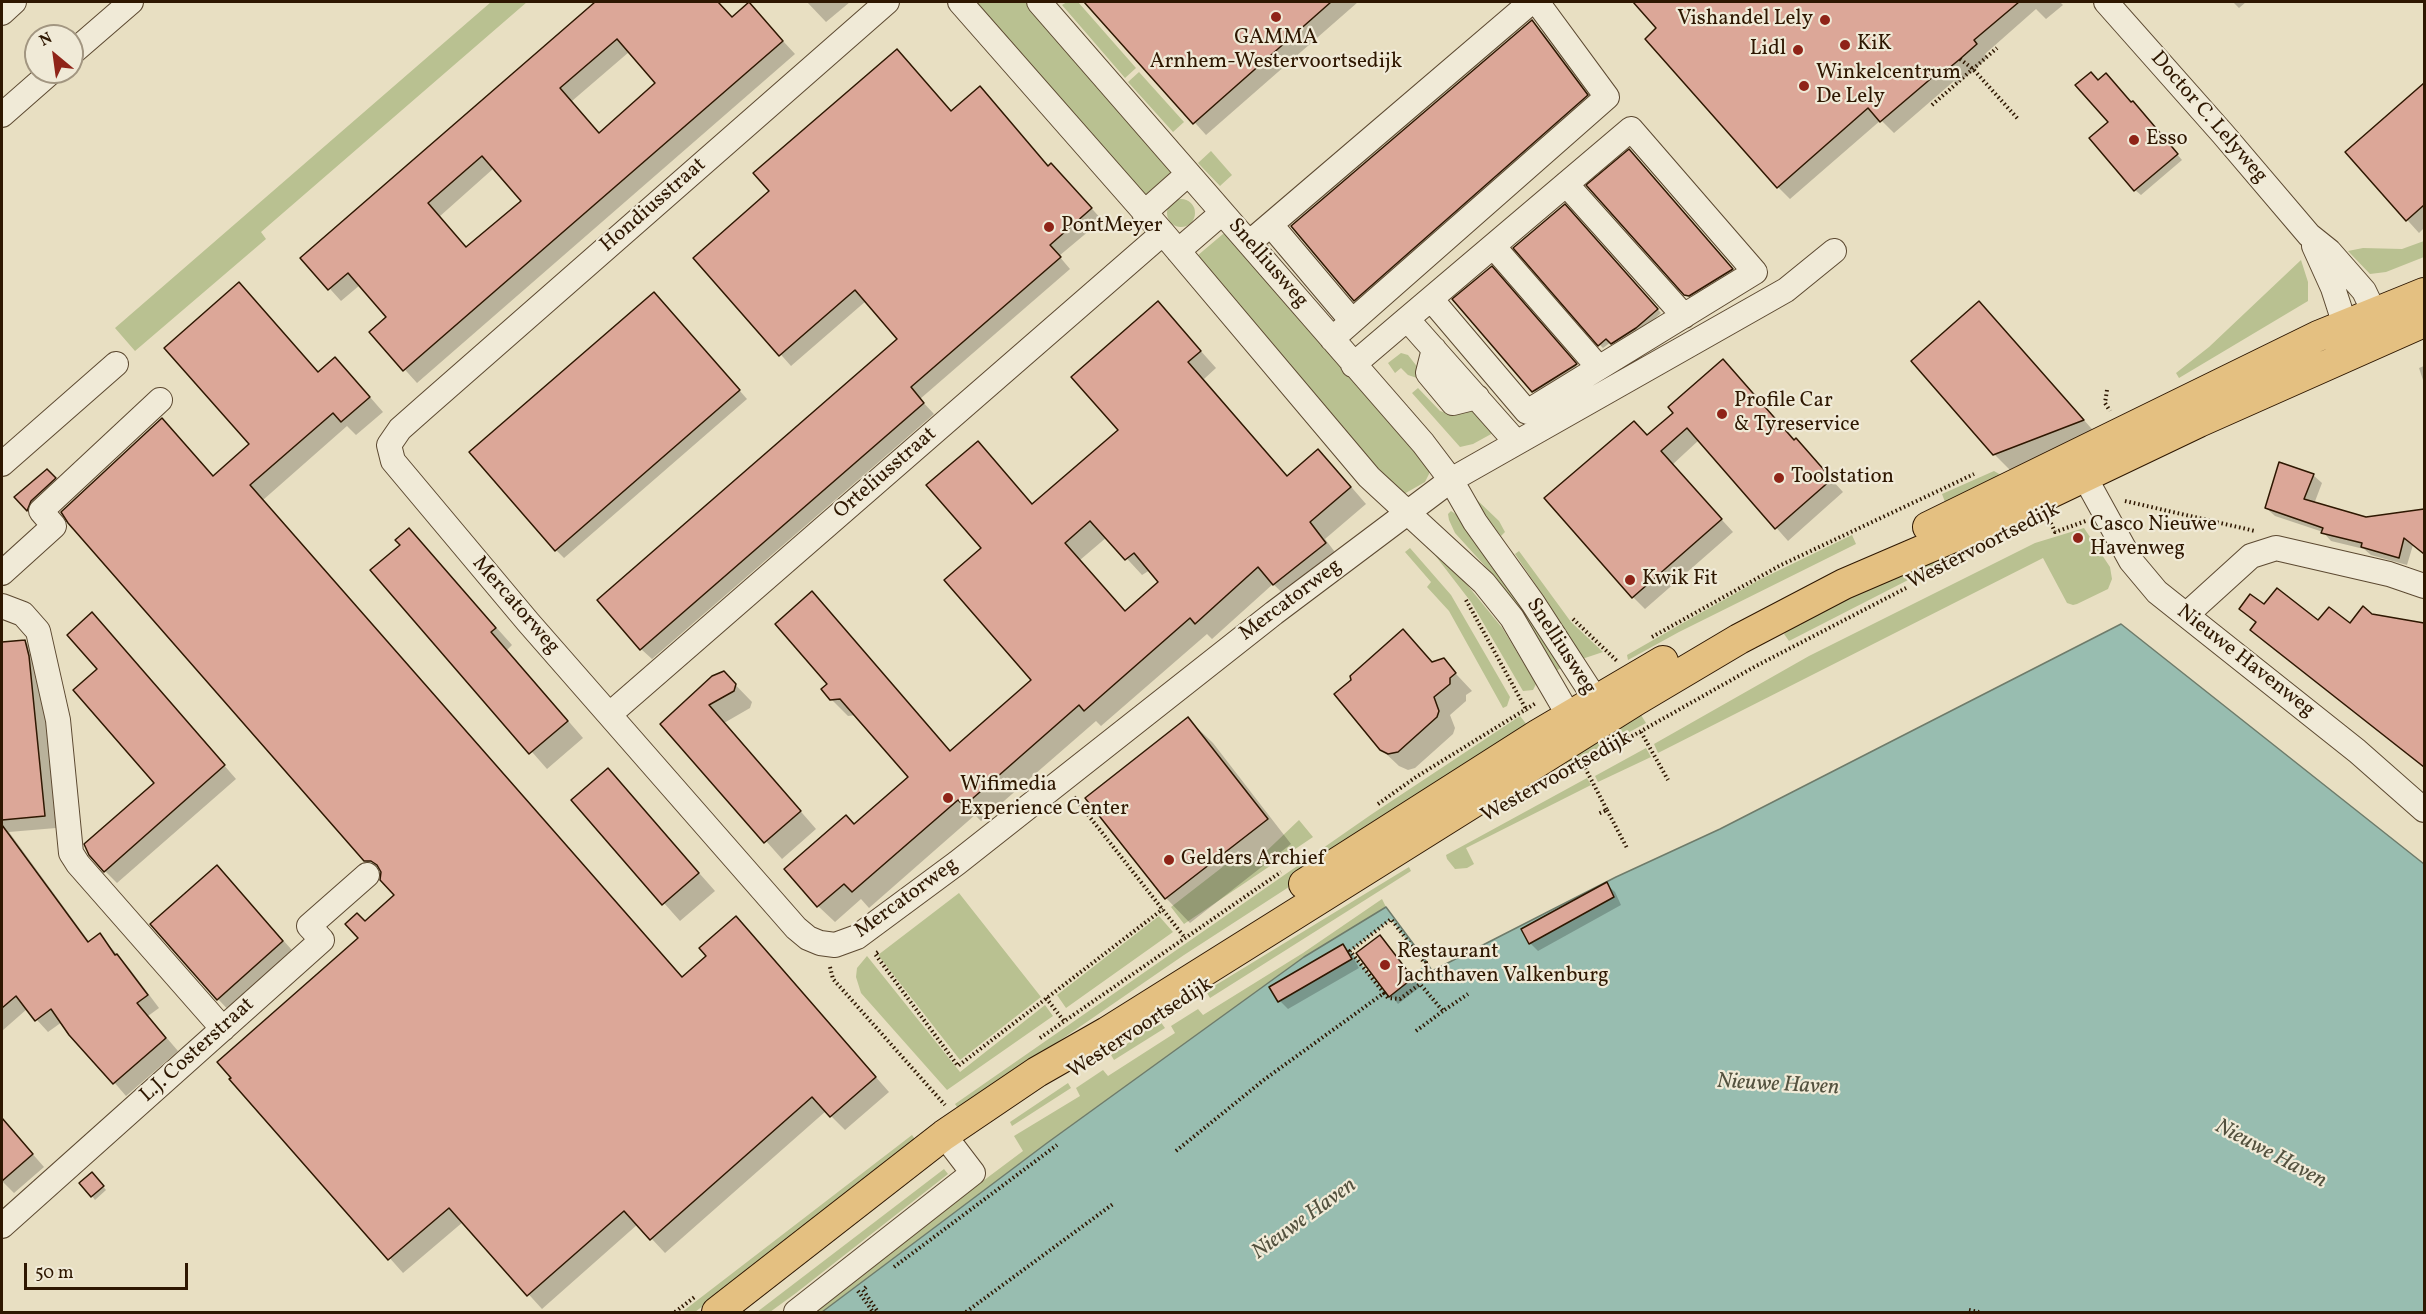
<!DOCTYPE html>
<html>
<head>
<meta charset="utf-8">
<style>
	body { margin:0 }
	#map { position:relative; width:2426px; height:1314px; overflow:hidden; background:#e8dfc2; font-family:Vollkorn,serif }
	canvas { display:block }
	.frame { position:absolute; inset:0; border:3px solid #2e1701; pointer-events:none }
	.north { position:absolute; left:24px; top:24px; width:60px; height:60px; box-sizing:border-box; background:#f0ead7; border:2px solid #a29681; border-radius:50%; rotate:331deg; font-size:16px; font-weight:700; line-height:24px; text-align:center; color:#2e1701 }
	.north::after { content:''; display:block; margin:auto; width:21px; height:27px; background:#8f2418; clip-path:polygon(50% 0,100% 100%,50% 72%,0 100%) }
	.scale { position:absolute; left:24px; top:1263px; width:164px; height:27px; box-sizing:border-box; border:3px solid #2e1701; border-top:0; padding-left:8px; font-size:18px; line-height:21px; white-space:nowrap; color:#2e1701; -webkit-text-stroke:4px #f0ead7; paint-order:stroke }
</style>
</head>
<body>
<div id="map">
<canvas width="2426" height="1314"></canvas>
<div class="frame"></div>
<div class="north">N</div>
<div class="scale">50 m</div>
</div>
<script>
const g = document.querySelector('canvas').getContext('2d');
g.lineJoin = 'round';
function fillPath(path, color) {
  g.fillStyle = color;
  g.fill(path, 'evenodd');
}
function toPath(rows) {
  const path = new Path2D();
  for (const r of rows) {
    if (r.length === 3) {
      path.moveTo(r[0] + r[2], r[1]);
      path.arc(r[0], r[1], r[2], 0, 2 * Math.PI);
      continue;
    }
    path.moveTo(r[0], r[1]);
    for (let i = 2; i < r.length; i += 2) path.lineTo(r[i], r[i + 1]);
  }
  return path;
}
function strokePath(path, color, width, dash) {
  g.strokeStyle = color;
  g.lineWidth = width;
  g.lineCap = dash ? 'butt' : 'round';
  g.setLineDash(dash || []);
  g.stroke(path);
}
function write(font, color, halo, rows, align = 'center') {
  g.font = font + ' Vollkorn,serif';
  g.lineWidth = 4.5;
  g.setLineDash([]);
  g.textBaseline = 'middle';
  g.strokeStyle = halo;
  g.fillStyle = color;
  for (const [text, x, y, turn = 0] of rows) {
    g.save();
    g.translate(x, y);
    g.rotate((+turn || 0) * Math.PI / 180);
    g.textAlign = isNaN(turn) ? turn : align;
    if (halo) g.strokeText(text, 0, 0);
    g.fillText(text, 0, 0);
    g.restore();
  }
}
fillPath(toPath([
	[491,2,527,2,261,232,266,239,135,351,115,328],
	[965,2,1029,2,1171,172,1142,198],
	[1067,2,1078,2,1136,68,1125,78,1062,5],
	[1139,72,1184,122,1173,132,1128,82],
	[1211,151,1232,175,1220,186,1198,163],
	[1181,213,14],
	[1230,233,1429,464,1429,474,1425,482,1404,494,1392,490,1197,256,1223,234],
	[2424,241,2424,257,2386,272,2370,274,2348,251,2363,248,2402,249],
	[2301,260,2308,282,2308,301,2179,378,2176,373,2209,347],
	[1401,353,1408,355,1419,369,1417,378,1408,375,1401,368,1395,373,1388,363],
	[1418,388,1440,411,1451,414,1473,410,1493,433,1473,444,1460,447,1412,393],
	[1994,471,2008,479,1945,502,1942,494],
	[1472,498,1475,498,1499,521,1505,532,1501,536],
	[1451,511,1462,518,1483,546,1561,668,1556,671,1531,627,1495,577,1455,533,1449,520,1448,514],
	[2035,515,1789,641,1784,634,1801,619],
	[2084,528,2110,567,2112,579,2108,589,2077,604,2073,605,2067,603,2043,558,1658,753,1654,744,1809,656,2035,543],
	[1852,535,1856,544,1679,632,1628,660,1627,655,1697,615,1761,579],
	[1421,537,1434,544,1503,629,1536,684,1533,690,1523,691,1471,602],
	[1410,548,1451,595,1510,697,1507,706,1503,708,1449,611,1427,587,1431,582,1405,552],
	[1519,551,1571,622,1603,652,1582,659,1548,617,1550,606,1515,554],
	[1636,707,1646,723,1624,735,1619,725,1612,729,1617,738,1567,765,1560,755],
	[1520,716,1531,730,1184,955,959,1110,955,1104,1372,814],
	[1646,748,1651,757,1598,782,1595,776],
	[1587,778,1591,785,1466,848,1474,864,1467,868,1455,869,1447,859,1446,855],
	[1299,820,1313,837,1184,924,1171,907,1229,862,1255,862],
	[1409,867,1411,871,1210,998,1206,991],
	[959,893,1041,997,960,1060,878,955],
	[1382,899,1386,907,1304,957,1047,1143,822,1312,808,1312,1023,1151,1014,1136,1080,1096,1076,1088,1103,1070,1108,1076,1175,1033,1171,1026,1198,1009,1203,1015,1303,953],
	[1159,916,1173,932,1066,1008,1057,995],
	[867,956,960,1072,1045,1005,1053,1016,947,1090,861,993,856,977,857,968],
	[1160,1021,1165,1028,1114,1060,1111,1055],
	[1068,1083,1071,1088,1012,1126,1010,1122],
	[912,1135,917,1142,695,1312,682,1312],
	[944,1169,948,1174,796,1293,770,1312,757,1312]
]), '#b9c191');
const water = toPath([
	[2121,624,2424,864,2424,1312,822,1312,1047,1143,1304,957,1386,907,1426,961,1432,971,1616,877,1720,829,2121,624]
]);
fillPath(water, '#98bdb0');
strokePath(water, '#6e7b6a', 1.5);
fillPath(toPath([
	[1391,919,1426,965,1385,992,1350,951]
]), '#e8dfc2');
fillPath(toPath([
	[598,2,718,2,733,18,749,4,795,54,417,383,371,332,388,317,360,285,341,301,302,258],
	[629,52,657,84,600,134,572,101],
	[494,168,523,201,467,249,439,217],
	[807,2,850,2,826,22],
	[1086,2,1358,2,1206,135],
	[1635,2,2060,2,2063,5,2046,19,2036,9,1985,54,1988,57,1973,71,1957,84,1954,81,1894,133,1881,120,1790,199,1778,187,1658,28],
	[2233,2,2246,2,2239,8],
	[1532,22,1544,34,1599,108,1367,312,1355,300],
	[2098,82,2138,108,2182,160,2141,195,2135,190,2110,122],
	[2424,85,2424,228,2419,233,2347,153],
	[980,88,1048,167,1062,175,1102,220,1059,256,1070,269,920,399,934,414,652,659,641,649,899,339,866,301,791,366,695,258,952,113],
	[1633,155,1736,273,1693,299,1685,294],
	[1565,206,1661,313,1639,332,1615,347,1611,342,1603,348,1600,345],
	[1495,272,1579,369,1537,395,1534,391],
	[239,284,319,373,349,373,383,412,356,435,347,426,263,500,683,978,708,956,736,918,889,1092,845,1130,826,1111,665,1253,638,1224,542,1309,463,1222,403,1273,232,1080,360,939,365,923,396,896,382,875,365,860,214,477,251,444],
	[662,302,747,399,564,558,556,550],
	[1158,303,1216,368,1204,379,1288,477,1334,467,1366,504,1325,539,1341,560,1290,600,1273,584,1212,639,1207,634,1101,726,1096,721,981,821,975,815,869,908,861,899,835,922,818,906,854,826,910,777,856,715,848,716,831,699,812,593,951,752,1033,680,983,549,978,443,1033,505,1120,430],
	[1107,537,1142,575,1150,570,1161,582,1126,612,1080,560],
	[1995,320,2099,437,2011,471,1994,454],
	[2424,366,2424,383,2419,368],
	[1735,374,1843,492,1788,541,1699,440,1672,465,1733,532,1645,609,1633,597,1648,437],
	[47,471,63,487,36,518,17,497],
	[2313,475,2322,483,2314,504,2366,519,2424,511,2424,554,2413,545,2407,565,2371,555,2364,549,2331,541,2323,532,2275,516,2266,508],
	[409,530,512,645,507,650,583,738,547,769,372,570,402,545],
	[2264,607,2319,622,2350,625,2372,615,2424,625,2424,768,2264,642,2252,630,2257,624,2241,608],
	[104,627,236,779,117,883,105,871,156,783,99,669],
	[1403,631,1433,663,1443,660,1472,691,1466,695,1466,701,1450,715,1455,728,1453,734,1415,768,1408,770,1399,766,1381,749],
	[25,641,37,654,41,670,56,828,9,832,90,943,100,935,129,968,159,1008,148,1016,178,1051,126,1096,62,1022,48,1032,27,1009,2,1031,2,643],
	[723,672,752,702,750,708,724,723,816,829,782,859,662,724],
	[1188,719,1213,743,1291,844,1190,923,1166,898,1087,798],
	[608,770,715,891,680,921,573,801],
	[233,884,299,958,234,1016,218,999],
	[1606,884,1615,892,1621,905,1538,951,1530,943],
	[1380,937,1420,987,1398,1004,1358,953],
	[1343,946,1351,954,1359,968,1288,1009,1280,1001],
	[2,1119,44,1167,14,1193,2,1181],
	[96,1178,106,1190,95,1200,92,1196]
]), '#0003');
const building = toPath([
	[595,2,718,2,732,17,749,2,783,41,403,371,369,332,386,317,348,273,328,290,300,258,595,2],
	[617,39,655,83,599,133,560,88,617,39],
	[482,156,521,201,466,247,428,203,482,156],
	[1084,2,1331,2,1193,124,1084,2],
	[1633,2,2019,2,1974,40,1977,44,1960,59,1943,73,1941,70,1880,122,1868,108,1777,188,1645,39,1656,28,1633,2],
	[1532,20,1588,95,1354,301,1291,226,1532,20],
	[897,49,951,111,980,86,1048,166,1051,163,1092,208,1050,245,1061,257,911,387,924,403,640,650,597,600,897,339,855,290,779,356,693,258,769,191,753,173,897,49],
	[2091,72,2098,80,2106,73,2131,102,2133,101,2178,154,2134,191,2089,138,2108,122,2075,85,2091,72],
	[2424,83,2424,205,2406,221,2345,152,2424,83],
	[1629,149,1733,269,1689,296,1684,295,1586,185,1629,149],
	[1565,204,1658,309,1636,328,1611,344,1606,339,1598,346,1513,248,1565,204],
	[1492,266,1577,364,1532,392,1452,299,1492,266],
	[239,282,318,372,335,357,370,397,341,422,333,413,250,485,682,977,706,956,699,948,736,916,876,1077,830,1117,812,1097,650,1240,624,1211,527,1296,449,1208,388,1260,229,1079,231,1078,217,1062,358,938,345,924,357,913,365,921,394,895,380,880,381,872,377,865,371,861,364,861,68,523,61,512,162,418,213,476,249,444,164,348,239,282],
	[654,292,740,390,555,551,469,452,654,292],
	[1158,301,1201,351,1188,362,1287,476,1318,449,1351,487,1310,522,1326,543,1273,585,1258,567,1195,624,1190,618,1084,711,1079,705,964,806,958,800,852,892,844,884,817,907,784,869,846,815,854,824,908,777,840,699,830,700,821,689,827,684,775,624,812,591,950,751,1031,680,944,580,981,548,926,485,978,441,1032,504,1118,430,1071,377,1158,301],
	[1090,521,1125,560,1134,553,1158,582,1125,611,1065,543,1090,521],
	[1979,301,2084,420,1993,455,1911,361,1979,301],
	[1723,359,1794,440,1796,438,1832,479,1775,529,1687,428,1661,451,1722,519,1632,598,1544,498,1634,421,1647,435,1673,413,1668,407,1723,359],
	[2279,462,2314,474,2304,499,2366,517,2424,509,2424,554,2404,538,2399,558,2361,547,2362,543,2321,533,2323,528,2265,508,2279,462],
	[47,469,56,478,31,501,27,511,14,497,47,469],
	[409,528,496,628,491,632,568,721,529,754,370,570,400,545,395,540,409,528],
	[2277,588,2318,620,2329,607,2350,623,2363,606,2372,614,2424,623,2424,767,2250,630,2256,622,2239,609,2250,594,2264,604,2277,588],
	[92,612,225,765,104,872,89,855,84,844,154,783,73,690,97,669,67,635,92,612],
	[1403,629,1432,662,1444,658,1456,673,1450,678,1450,684,1434,697,1439,711,1437,717,1398,752,1388,754,1380,750,1334,694,1351,680,1350,676,1403,629],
	[25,640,29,656,45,816,2,820,2,642,25,640],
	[724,671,736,684,734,691,709,705,801,811,764,843,660,724,712,676,724,671],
	[1188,717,1268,819,1165,899,1085,798,1188,717],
	[608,768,699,873,662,905,571,800,608,768],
	[2,825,88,942,100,933,115,955,117,954,148,995,137,1003,166,1038,113,1084,69,1035,51,1009,35,1021,16,996,2,1008,2,825],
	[217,865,283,941,217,1000,150,924,217,865],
	[1607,882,1614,897,1529,944,1521,929,1607,882],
	[1380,935,1413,978,1389,997,1356,953,1380,935],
	[1343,944,1352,959,1278,1002,1269,987,1343,944],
	[2,1118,33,1154,2,1181,2,1118],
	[92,1172,104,1186,91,1197,79,1183,92,1172]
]);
fillPath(building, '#dca798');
strokePath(building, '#2e1701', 1.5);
const minor = toPath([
	[887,2,426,406,400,429,389,445,393,461,528,622,796,928,808,938,820,943,835,945,857,937,957,863,1274,613,1451,480,1786,290,1834,251],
	[960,2,1163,233,1369,477,1484,583,1512,618,1569,716,1594,727,1596,700,1533,603,1475,522,1451,480,1423,443,1039,2],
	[2106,2,2223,134,2309,235,2329,251,2364,291,2374,312,2373,330],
	[2,13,14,2],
	[72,53,131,2],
	[2,115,51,72],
	[1566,184,1684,316],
	[1144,213,1188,174],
	[1271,225,1352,321],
	[1249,243,1531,2],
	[1493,246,1599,368],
	[2314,246,2333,288,2345,325,2359,336],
	[1178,251,1222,213],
	[1407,319,1631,129,1755,272,1527,412,1431,299],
	[1332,339,1607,97,1537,2],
	[1434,349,1428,373,1453,403,1477,397],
	[1353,365,1407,319,1516,442],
	[2077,463,2131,561,2157,592,2357,751,2424,810],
	[2,464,116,364],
	[2,573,54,526,41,511,160,400],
	[2,606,23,614,38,631,58,720,71,853,78,864,223,1029],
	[2186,615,2251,556,2276,548,2389,574,2424,586],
	[610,714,1163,233],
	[2,1226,322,940,309,926,367,875],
	[796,1312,973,1173,944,1135]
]);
const major = toPath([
	[1928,527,2318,336,2424,293],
	[1304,884,1539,734,1663,661],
	[717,1312,944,1135,1037,1072,1107,1032,1638,699,1739,639,1844,584,2000,517,2199,422,2424,322]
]);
strokePath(minor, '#5c4931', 26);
strokePath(major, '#2e1701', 32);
strokePath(toPath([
	[1960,59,1973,69,2018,119],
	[1932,105,1997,48],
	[2107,390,2105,403,2110,411],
	[2125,501,2255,531],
	[2049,519,2055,532,2086,521],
	[1466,600,1527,711],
	[1573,619,1617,661],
	[1652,637,1781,565,1974,474],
	[1641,732,1668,780],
	[1620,743,1756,666,1906,588],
	[1583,764,1607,810,1598,814],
	[1074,797,1185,938],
	[1378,804,1416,777,1536,703],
	[1607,810,1627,848],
	[878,952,875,954,958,1066,1163,909],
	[830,967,833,979,945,1105],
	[1384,993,1388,998,1400,999,1420,984,1443,1011,1468,994],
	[1046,998,1064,1021],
	[1416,1031,1443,1011],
	[1040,1038,1281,872],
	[1176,1151,1265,1079,1384,993,1350,951,1391,919,1426,965,1426,961],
	[894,1267,1057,1145],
	[866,1287,863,1290,878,1312],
	[858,1291,873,1312],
	[1969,1310,1979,1312],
	[675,1312,696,1296],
	[966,1312,1113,1204]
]), '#2e1701', 4, [1.5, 3]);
strokePath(minor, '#f0ead7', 24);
strokePath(major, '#e4c081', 30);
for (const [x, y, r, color] of [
	[1276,17,6,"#8f2418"],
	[1825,20,6,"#8f2418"],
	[1845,45,6,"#8f2418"],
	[1798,50,6,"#8f2418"],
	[1804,86,6,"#8f2418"],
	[2134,140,6,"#8f2418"],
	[1049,227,6,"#8f2418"],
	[1722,414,6,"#8f2418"],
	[1779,478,6,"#8f2418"],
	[2078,538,6,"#8f2418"],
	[1630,580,6,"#8f2418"],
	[948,798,6,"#8f2418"],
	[1169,860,6,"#8f2418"],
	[1385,965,6,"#8f2418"]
]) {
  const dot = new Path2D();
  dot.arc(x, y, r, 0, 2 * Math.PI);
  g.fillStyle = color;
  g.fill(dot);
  strokePath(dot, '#f0ead7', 2);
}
write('21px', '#2e1701', '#f0ead7', [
	["Vishandel Lely",1813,20,"right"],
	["GAMMA",1276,39,"center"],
	["Arnhem-Westervoortsedijk",1276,63,"center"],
	["KiK",1857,45],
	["Lidl",1786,50,"right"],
	["Winkelcentrum",1816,74],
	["De Lely",1816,98],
	["Esso",2146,140],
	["PontMeyer",1061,227],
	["Profile Car",1734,402],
	["& Tyreservice",1734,426],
	["Toolstation",1791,478],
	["Casco Nieuwe",2090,526],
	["Havenweg",2090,550],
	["Kwik Fit",1642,580],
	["Wifimedia",960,786],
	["Experience Center",960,810],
	["Gelders Archief",1181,860],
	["Restaurant",1397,953],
	["Jachthaven Valkenburg",1397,977]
], 'left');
write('21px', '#2e1701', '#f0ead7', [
	["Doctor C. Lelyweg",2208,118,49],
	["Hondiusstraat",654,206,-41],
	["Snelliusweg",1267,264,49],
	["Orteliusstraat",886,474,-41],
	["Westervoortsedijk",1984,547,-27],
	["Mercatorweg",1291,601,-37],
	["Mercatorweg",515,606,49],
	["Snelliusweg",1560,647,57],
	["Nieuwe Havenweg",2245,662,38],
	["Westervoortsedijk",1557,778,-29],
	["Mercatorweg",907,899,-36],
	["Westervoortsedijk",1141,1029,-33],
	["L.J. Costerstraat",198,1051,-42]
]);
write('italic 22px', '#53513e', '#f0ead7', [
	["Nieuwe Haven",1778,1086,3],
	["Nieuwe Haven",2270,1155,28],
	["Nieuwe Haven",1305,1220,-36]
]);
</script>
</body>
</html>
